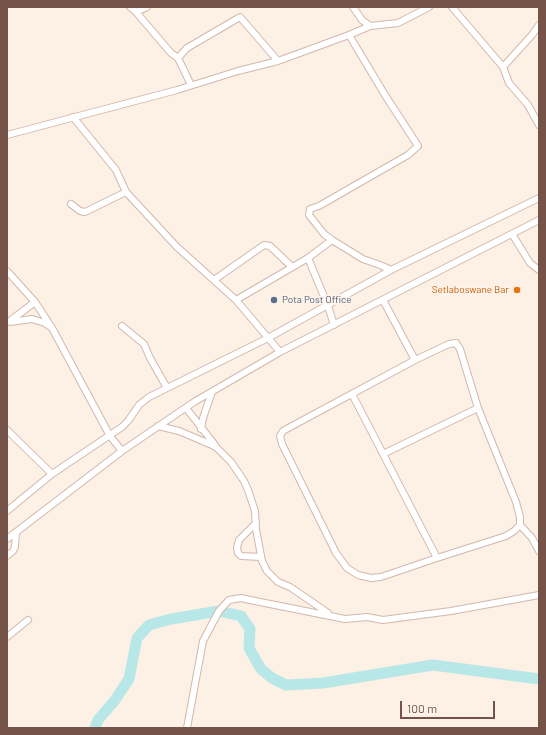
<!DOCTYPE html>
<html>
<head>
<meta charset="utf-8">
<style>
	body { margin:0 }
	#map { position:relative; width:546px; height:735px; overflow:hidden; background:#fdf0e4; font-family:Barlow,sans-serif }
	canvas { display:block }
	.frame { position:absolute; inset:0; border:8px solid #765348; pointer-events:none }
	.scale { position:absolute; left:400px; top:701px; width:95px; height:18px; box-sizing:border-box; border:2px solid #765348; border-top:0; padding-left:5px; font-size:12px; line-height:14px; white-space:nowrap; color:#765348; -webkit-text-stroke:3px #fff4eb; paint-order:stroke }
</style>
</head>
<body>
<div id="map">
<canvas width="546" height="735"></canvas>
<div class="frame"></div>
<div class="scale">100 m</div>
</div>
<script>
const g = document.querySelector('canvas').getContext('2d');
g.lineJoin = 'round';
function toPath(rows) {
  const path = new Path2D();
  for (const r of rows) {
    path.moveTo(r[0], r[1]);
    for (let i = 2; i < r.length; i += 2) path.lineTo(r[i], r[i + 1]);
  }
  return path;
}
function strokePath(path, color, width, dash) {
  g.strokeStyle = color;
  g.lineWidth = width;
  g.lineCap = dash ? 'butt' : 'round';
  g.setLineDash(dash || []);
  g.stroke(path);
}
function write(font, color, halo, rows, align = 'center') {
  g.font = font + ' Barlow,sans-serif';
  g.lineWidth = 3.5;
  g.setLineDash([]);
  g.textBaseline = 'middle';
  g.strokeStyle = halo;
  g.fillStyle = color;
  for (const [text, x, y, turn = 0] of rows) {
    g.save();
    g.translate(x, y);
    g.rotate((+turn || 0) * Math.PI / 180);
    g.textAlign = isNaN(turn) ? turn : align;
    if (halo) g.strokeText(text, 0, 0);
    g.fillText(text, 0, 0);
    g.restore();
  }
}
strokePath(toPath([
	[95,728,98,720,115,700,129,679,137,638,149,625,171,619,219,611,241,616,250,629,249,648,261,669,272,678,286,685,323,683,433,665,539,679]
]), '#b8e7e7', 11);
const minor = toPath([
	[130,7,136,12,171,53,178,58,191,85],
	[353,7,362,20,370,26],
	[452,7,503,67,509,83,528,105,539,125],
	[136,12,147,7],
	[178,58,187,48,240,17,278,61],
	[503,67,532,35,539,25],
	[73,117,116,170,126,192,177,247,236,300,280,352],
	[7,135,177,90,238,71,278,61,349,35,370,26,398,23,429,7],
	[71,204,80,211,85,212,126,192],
	[512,234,530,263,539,270],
	[332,240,363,259,380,265,391,270],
	[308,258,328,306,334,325],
	[7,271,35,302,52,328,110,436,122,451],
	[214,280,264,245,270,246,292,267],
	[236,300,308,258,332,240,324,234,309,215,310,209,319,206,373,175,408,155,418,146,385,95,349,35],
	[383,300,415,360],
	[11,320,35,302],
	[10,322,32,319,45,323,49,326],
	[122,326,144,344,150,358,167,388],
	[456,343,460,349,478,408,516,502,520,517,520,525,514,531,506,536,437,558,381,577,371,578,358,575,347,568,336,553,282,444,280,436,283,431,292,426,415,360,449,344,456,343],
	[352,394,437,558],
	[186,408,215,445],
	[158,426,179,431,212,445,217,448,231,462,244,481,248,490,255,511,256,529,262,561,267,571,278,582,290,587,328,613],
	[201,429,203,418,212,392],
	[7,430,52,474],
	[383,454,478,408],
	[7,511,52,474,122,427,128,421,139,405,149,397,268,338,391,270,539,198],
	[256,523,239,540,237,548,238,553,241,556,261,557],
	[520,525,532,538,539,551],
	[7,539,122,451,194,402,280,352,539,220],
	[7,556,13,551,15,547,16,532],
	[7,637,28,620],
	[187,728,203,641,219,611,229,600,241,598,250,600,345,619,367,617,383,620,451,611,539,595]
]);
strokePath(minor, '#d1b8ac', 8);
strokePath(minor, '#fff', 6);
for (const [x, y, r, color] of [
	[517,290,4,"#e8710a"],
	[274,300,4,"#5c6f8a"]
]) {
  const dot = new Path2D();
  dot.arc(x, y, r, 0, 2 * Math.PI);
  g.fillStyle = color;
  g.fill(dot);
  strokePath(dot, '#fff4eb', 1.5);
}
write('10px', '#c56008', '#fff4eb', [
	["Setlaboswane Bar",509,290]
], 'right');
write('10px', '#4e5e75', '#fff4eb', [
	["Pota Post Office",282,300]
], 'left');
</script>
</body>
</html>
